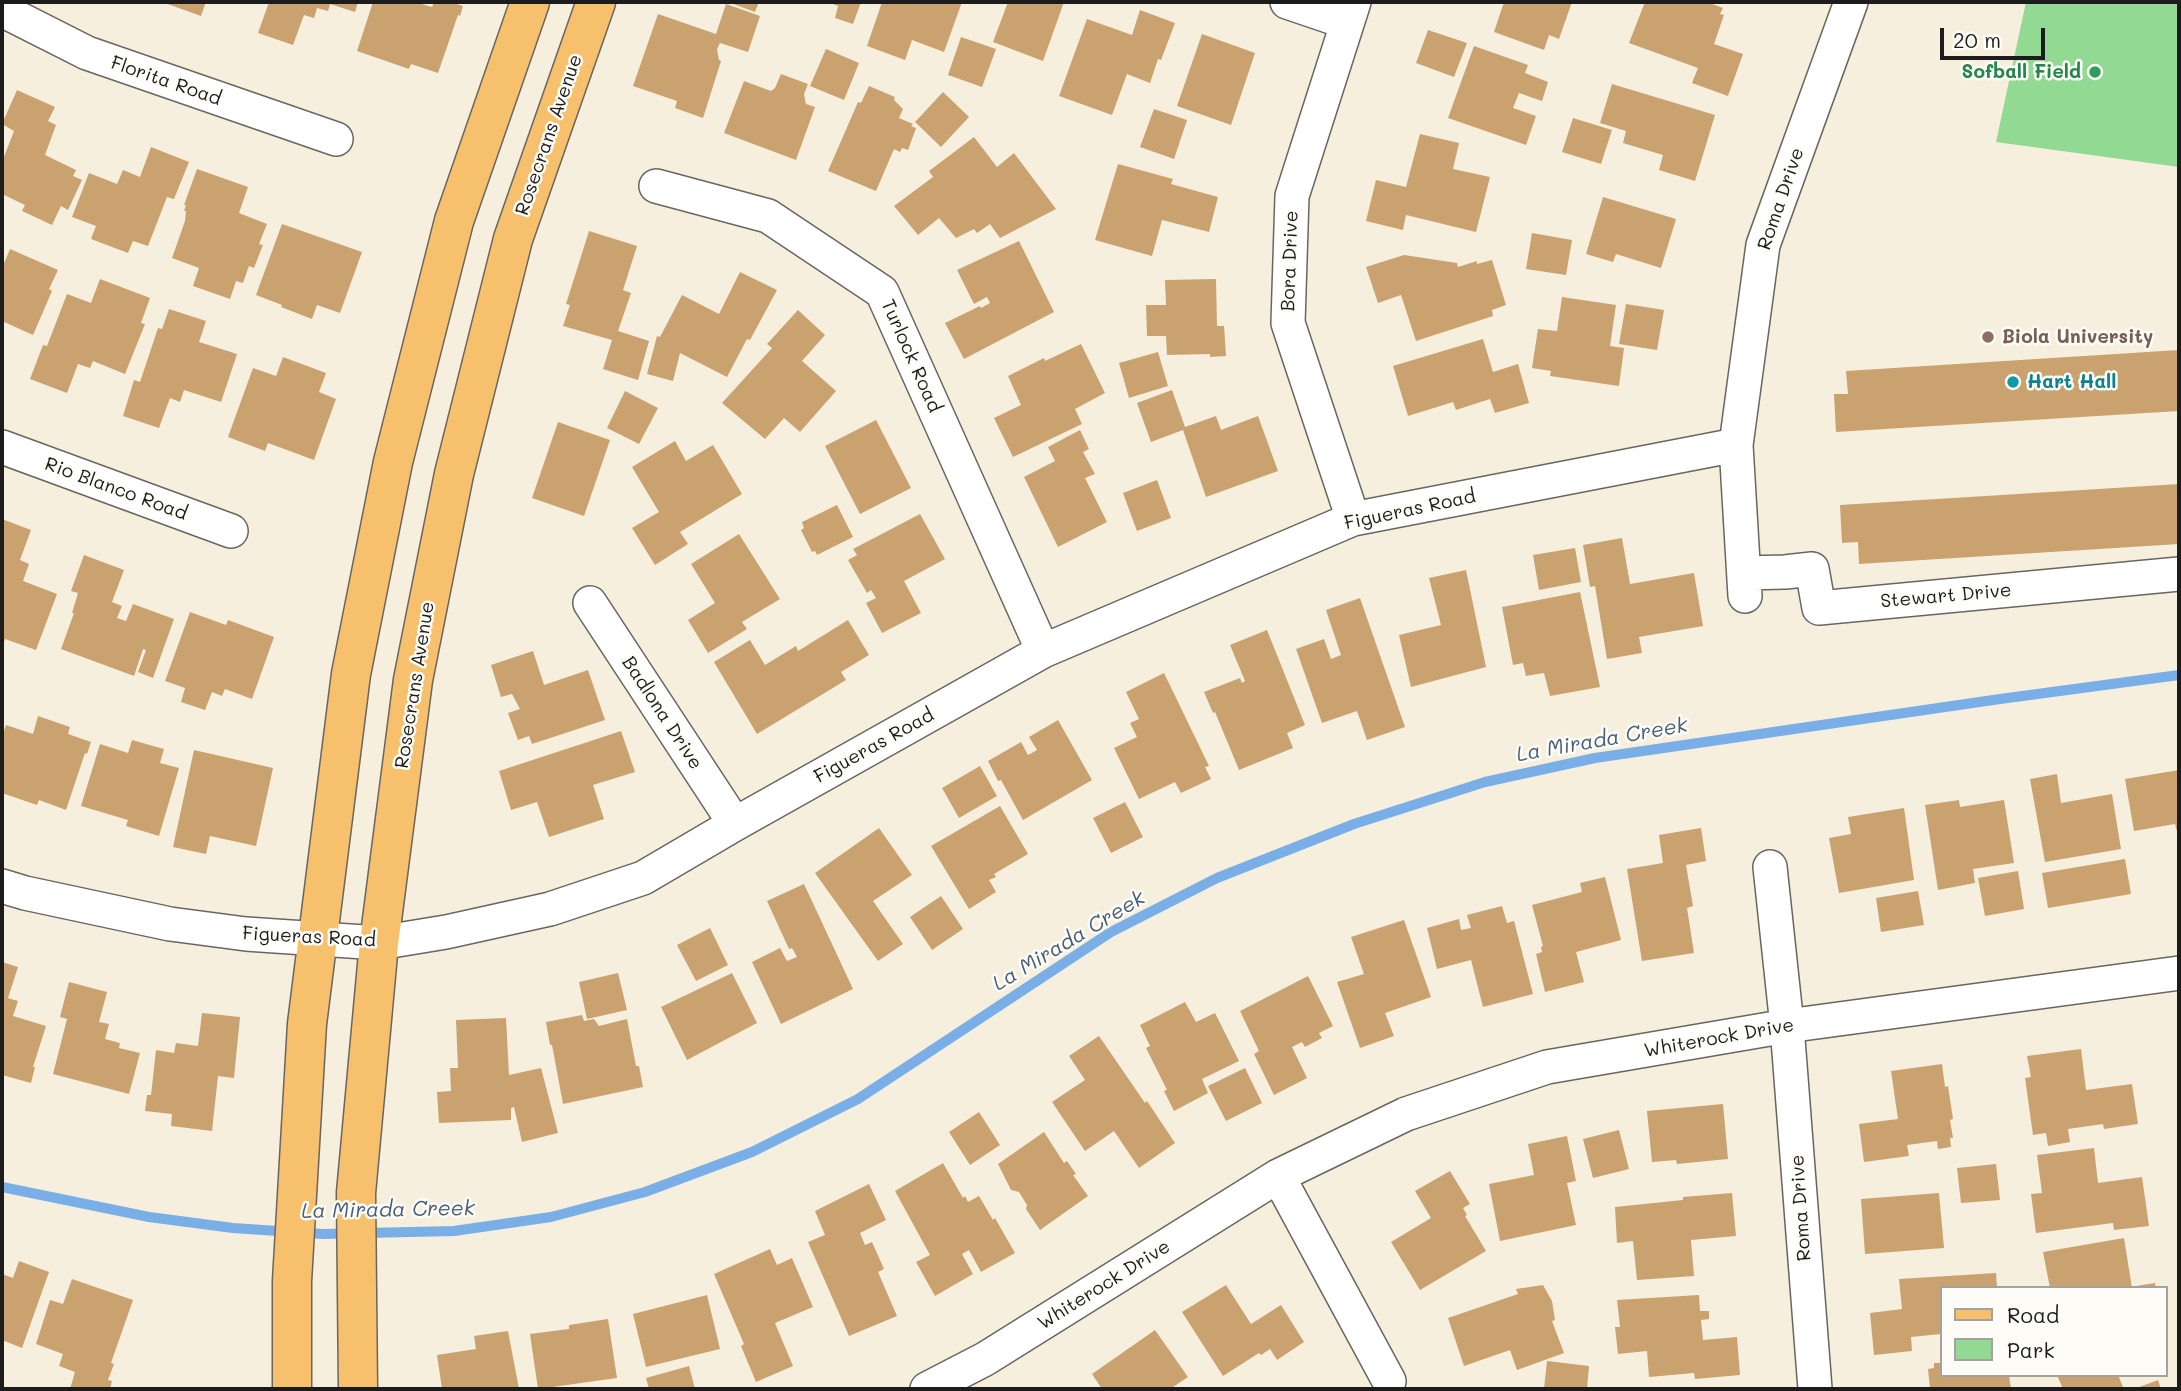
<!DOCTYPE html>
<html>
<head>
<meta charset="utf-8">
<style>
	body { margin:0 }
	#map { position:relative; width:2181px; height:1391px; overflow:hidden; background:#f7efdd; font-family:Mali,sans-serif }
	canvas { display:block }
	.frame { position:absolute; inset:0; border:4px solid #1c1c1c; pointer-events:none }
	.legend { position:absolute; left:1940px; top:1286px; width:228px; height:91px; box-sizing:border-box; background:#fdfcf7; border:2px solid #a3a29f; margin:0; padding:9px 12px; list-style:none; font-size:21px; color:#1c1c1c }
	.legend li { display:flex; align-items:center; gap:14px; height:35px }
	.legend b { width:35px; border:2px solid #a3a29f }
	.scale { position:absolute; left:1940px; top:28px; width:105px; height:32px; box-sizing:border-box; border:4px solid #1c1c1c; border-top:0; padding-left:9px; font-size:21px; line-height:24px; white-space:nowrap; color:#1c1c1c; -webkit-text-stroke:5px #fdfcf7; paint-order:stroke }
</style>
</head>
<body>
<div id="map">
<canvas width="2181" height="1391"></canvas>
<div class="frame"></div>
<ul class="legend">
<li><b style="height:9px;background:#f7c06c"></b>Road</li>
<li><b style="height:19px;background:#92d994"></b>Park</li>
</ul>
<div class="scale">20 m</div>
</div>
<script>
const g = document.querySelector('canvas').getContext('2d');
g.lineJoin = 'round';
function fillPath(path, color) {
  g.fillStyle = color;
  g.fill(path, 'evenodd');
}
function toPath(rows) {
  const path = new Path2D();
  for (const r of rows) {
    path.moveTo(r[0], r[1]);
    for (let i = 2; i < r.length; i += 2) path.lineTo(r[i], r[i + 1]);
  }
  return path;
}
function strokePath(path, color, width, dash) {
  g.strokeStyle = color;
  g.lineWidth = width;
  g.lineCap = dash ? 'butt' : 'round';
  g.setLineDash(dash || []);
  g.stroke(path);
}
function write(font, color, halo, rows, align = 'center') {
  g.font = font + ' Mali,sans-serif';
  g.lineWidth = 5;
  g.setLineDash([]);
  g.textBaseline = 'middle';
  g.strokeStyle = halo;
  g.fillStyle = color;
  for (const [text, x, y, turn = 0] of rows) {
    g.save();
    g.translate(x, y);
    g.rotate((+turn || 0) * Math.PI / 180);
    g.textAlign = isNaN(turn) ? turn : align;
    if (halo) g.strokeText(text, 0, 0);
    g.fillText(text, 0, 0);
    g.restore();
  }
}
fillPath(toPath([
	[2026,2,2179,2,2179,167,1996,142]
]), '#92d994');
strokePath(toPath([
	[2,1187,149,1217,233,1228,323,1234,454,1231,551,1217,645,1192,752,1152,858,1099,1111,932,1217,878,1354,824,1485,782,1595,758,2000,699,2179,675]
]), '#7aaee7', 10);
fillPath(toPath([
	[162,2,206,2,201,16],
	[269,2,358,2,355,12,330,4,328,11,317,8,314,18,304,15,293,45,258,33],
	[373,2,415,2,432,7,434,2,450,2,463,6,460,16,458,15,438,73,411,64,409,69,357,51],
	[728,2,759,2,755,12],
	[828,2,861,2,853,24,835,18,838,6],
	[882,2,962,2,944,52,912,40,905,60,867,46],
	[1008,2,1064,2,1043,61,993,42],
	[1504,2,1572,2,1559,39,1549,35,1544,50,1494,32],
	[1645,2,1678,2,1685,4,1687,2,1691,4,1692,2,1707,2,1723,8,1720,14,1724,15,1714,44,1743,54,1728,96,1692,83,1698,68,1629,43],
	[726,4,760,16,748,52,720,43,717,49,719,60,721,61,703,118,675,108,677,101,633,86,658,14,716,34],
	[1140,10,1175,23,1161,60,1158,59,1150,83,1127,74,1112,115,1059,96,1087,19,1132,35],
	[1428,30,1467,43,1454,77,1416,63],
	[1202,34,1255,53,1231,125,1177,106],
	[961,37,996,49,982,87,948,75],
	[1474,46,1528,65,1525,73,1548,82,1542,101,1519,93,1513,108,1536,116,1526,145,1448,118],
	[826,49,859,63,844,100,810,86],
	[781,74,808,84,804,94,806,104,815,107,796,160,724,133,744,81,771,91,775,88],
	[1612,84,1715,115,1695,181,1659,170,1663,155,1623,143,1626,131,1600,123],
	[869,86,895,97,894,100,903,109,899,118,913,124,911,126,916,128,908,150,902,148,900,152,894,149,876,191,828,171,858,102,861,103],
	[17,90,55,107,48,121,56,125,45,155,76,170,73,176,82,180,68,210,61,206,52,225,22,211,25,205,2,194,2,162,14,131,2,124],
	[943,92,969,117,941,147,915,122],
	[1154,109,1187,120,1174,159,1140,147],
	[1573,118,1612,130,1601,164,1562,152],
	[1420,134,1459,143,1453,169,1490,177,1476,232,1406,215,1403,230,1366,221,1376,180,1406,187],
	[974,137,997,167,1014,153,1056,209,1000,238,990,224,977,233,974,229,956,238,939,218,918,235,894,206,933,177,929,171],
	[151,147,189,162,174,199,167,197,148,246,133,241,128,253,91,239,96,226,72,217,89,173,117,184,123,170,140,177],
	[1118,164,1173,179,1171,184,1218,197,1209,232,1162,220,1152,256,1095,240],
	[197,169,248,187,239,213,267,224,259,244,263,245,254,268,249,266,243,283,236,281,230,299,193,286,199,268,172,258,185,221,186,211,184,211,186,205,184,205],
	[1603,197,1676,219,1661,268,1616,254,1613,262,1586,254],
	[282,224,362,252,340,313,317,305,312,319,281,307,282,305,256,295],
	[589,231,637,246,623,290,631,293,618,331,649,341,638,380,603,369,612,340,563,326,570,305,566,304],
	[1532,233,1572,240,1566,275,1526,269],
	[1019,241,1054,312,964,359,945,323,980,306,981,308,990,303,987,297,974,304,957,270],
	[10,249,58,270,49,289,52,291,33,335,2,321,2,268],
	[1404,255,1457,263,1458,267,1477,261,1477,264,1492,260,1506,305,1492,310,1493,316,1416,341,1401,295,1378,303,1366,267],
	[740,272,777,290,750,340,747,339,727,377,680,353,673,381,647,374,657,336,660,337,682,295,719,314],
	[100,279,150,298,141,323,145,324,125,374,93,361,90,368,78,364,67,393,30,379,43,345,47,346,67,294,91,303],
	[1216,279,1217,326,1224,326,1226,356,1210,357,1210,354,1167,355,1166,336,1147,336,1146,305,1166,305,1165,280],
	[1562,297,1616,305,1610,346,1624,348,1619,386,1550,376,1551,371,1532,368,1538,329,1557,331],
	[1626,304,1664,310,1657,350,1619,344],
	[169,309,206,321,199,342,237,354,221,402,184,390,180,402,170,398,159,428,123,416,134,380,140,382,158,328,162,329],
	[798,310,825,335,802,361,836,391,800,432,784,418,765,439,722,403,772,348,767,344],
	[1483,339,1493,372,1518,364,1529,403,1495,413,1490,399,1456,410,1453,402,1408,416,1393,366],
	[1081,344,1105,393,1075,409,1082,424,1013,457,994,418,1021,405,1008,376,1044,358,1045,361],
	[2179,350,2179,411,1836,432,1834,394,1848,394,1846,371],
	[1158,352,1168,386,1129,398,1119,363],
	[283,357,326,373,319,392,336,399,314,460,268,443,265,451,228,437,253,368,276,376],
	[1172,390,1185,427,1216,416,1221,430,1258,416,1278,471,1206,497,1183,430,1151,442,1137,403],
	[625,391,658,408,639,444,607,428],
	[876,420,911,488,860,514,825,446],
	[558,422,610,440,584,516,532,498],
	[1080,430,1089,449,1083,452,1095,474,1085,478,1107,522,1058,547,1024,477,1055,461,1048,447],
	[675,441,686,461,713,445,742,494,680,532,688,544,655,565,632,528,659,512,632,467],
	[1157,480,1171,518,1137,531,1123,493],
	[2179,484,2179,544,1859,564,1858,542,1842,543,1840,505],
	[837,505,853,537,817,555,815,551,812,552,801,530,804,528,802,522],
	[920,514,945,559,904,581,921,613,882,633,866,603,876,598,871,590,867,593,848,560,857,555,853,549],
	[2,519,31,530,20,560,29,564,23,581,57,594,36,650,5,639,2,647],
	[739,534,780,599,742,622,747,629,708,653,688,620,715,603,691,564],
	[1622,538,1630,584,1694,573,1703,626,1639,637,1642,653,1607,659,1595,586,1590,587,1583,545],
	[1575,548,1581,582,1539,590,1533,555],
	[84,555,124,570,112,602,122,606,117,618,126,621,133,604,174,619,153,678,138,672,146,650,143,649,134,676,61,649,74,613,72,613,78,593,71,591],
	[1466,570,1486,667,1411,687,1399,635,1441,625,1429,578],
	[1580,592,1600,687,1550,696,1544,673,1526,676,1523,663,1513,665,1502,607],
	[1360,598,1405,727,1367,740,1357,711,1322,723,1296,649,1324,639,1331,659,1341,655,1326,610],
	[190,612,226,625,228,620,274,637,252,699,225,689,222,696,212,692,205,710,181,702,185,688,165,681],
	[848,620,869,655,841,672,846,680,757,734,714,662,750,640,765,665,796,646,798,651],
	[1267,630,1305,725,1287,733,1293,748,1239,770,1215,712,1213,713,1204,692,1240,678,1242,683,1245,681,1230,645],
	[533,651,544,685,588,670,605,720,532,744,529,736,518,740,508,713,520,709,512,694,501,697,491,665],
	[1164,673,1209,766,1205,767,1211,779,1181,793,1175,782,1139,799,1114,748,1137,737,1130,723,1139,719,1126,692],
	[38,716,70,727,68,734,91,742,87,754,85,753,66,810,39,800,37,805,2,793,2,737,6,725,33,734],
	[1058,720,1092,780,1023,820,1001,780,998,781,988,761,1021,742,1028,755,1037,750,1029,737],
	[621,731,635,772,593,785,604,819,549,837,537,802,511,810,499,771],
	[132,740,164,749,160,763,179,768,159,836,126,826,128,820,81,806,100,744,128,753],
	[194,750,273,768,256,846,210,836,206,854,173,847],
	[980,766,997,796,959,818,942,788],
	[2179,770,2179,839,2175,824,2134,831,2125,779],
	[2057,774,2061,803,2112,794,2121,849,2045,862,2030,779],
	[1959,800,1960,807,2004,800,2014,863,1973,869,1975,883,1938,890,1925,805],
	[1125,802,1143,837,1111,853,1093,818],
	[1000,806,1028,854,994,874,996,877,989,880,996,892,969,909,931,846],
	[1904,808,1914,880,1839,893,1829,838,1851,834,1848,817],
	[879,828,912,875,873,901,903,944,878,961,815,873],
	[1701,828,1706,861,1686,865,1693,906,1687,908,1694,953,1642,961,1627,869,1663,863,1659,835],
	[2125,859,2131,894,2048,908,2042,873],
	[2018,871,2024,909,1985,916,1978,878],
	[1605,877,1621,940,1576,952,1584,982,1545,992,1536,954,1542,952,1541,947,1543,946,1532,905,1582,892,1580,883],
	[804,884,853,989,781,1024,752,962,780,948,787,961,797,957,792,948,789,949,767,901],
	[1918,891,1924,925,1881,932,1876,898],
	[941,896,963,929,932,950,910,917],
	[1502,906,1507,923,1514,921,1533,994,1483,1007,1471,960,1437,969,1427,928,1459,919,1461,930,1471,928,1467,915],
	[1404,920,1431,997,1385,1013,1394,1036,1360,1048,1337,982,1364,974,1351,937],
	[710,928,728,965,696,981,677,945],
	[2,962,18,967,8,998,18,1001,13,1016,46,1026,33,1067,35,1067,31,1083,2,1075],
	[618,973,627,1010,587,1019,579,982],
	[732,973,757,1023,687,1060,661,1007],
	[1308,976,1333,1026,1319,1033,1322,1038,1305,1047,1302,1042,1292,1047,1307,1078,1274,1095,1254,1054,1259,1051,1240,1011],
	[69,982,107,992,99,1022,109,1024,105,1039,120,1043,119,1048,140,1053,129,1094,53,1074,67,1019,60,1017],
	[1185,1002,1196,1022,1215,1013,1239,1061,1202,1079,1208,1093,1174,1111,1164,1091,1167,1090,1146,1048,1150,1046,1140,1025],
	[202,1013,240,1017,234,1078,218,1076,212,1131,171,1126,172,1114,145,1111,147,1095,151,1095,156,1050,174,1053,176,1043,198,1046],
	[582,1015,584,1021,594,1019,599,1026,627,1019,636,1066,639,1066,643,1087,563,1104,552,1045,550,1045,546,1022],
	[506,1018,509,1075,541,1068,558,1133,522,1142,514,1107,511,1108,511,1120,439,1123,437,1092,451,1091,450,1068,458,1068,456,1020],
	[1099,1036,1145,1103,1147,1101,1175,1143,1139,1168,1114,1131,1085,1151,1052,1102,1085,1080,1069,1056],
	[2081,1049,2086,1090,2132,1084,2138,1124,2104,1129,2103,1124,2068,1129,2070,1142,2048,1146,2046,1133,2033,1135,2025,1078,2031,1077,2027,1056],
	[1942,1064,1945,1087,1948,1086,1953,1119,1950,1120,1953,1138,1950,1138,1951,1147,1938,1149,1937,1141,1907,1145,1909,1156,1864,1162,1859,1124,1898,1119,1891,1071],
	[1245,1068,1262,1103,1226,1121,1208,1086],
	[1723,1104,1728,1159,1677,1164,1676,1160,1652,1162,1647,1111],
	[979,1112,1000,1145,970,1165,949,1132],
	[1619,1130,1629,1169,1593,1178,1583,1139],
	[1044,1132,1064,1163,1067,1161,1076,1174,1073,1175,1088,1196,1040,1230,1026,1209,1027,1205,1019,1192,1011,1190,998,1164],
	[1567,1136,1576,1181,1567,1183,1576,1225,1500,1241,1489,1184,1534,1175,1528,1144],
	[2094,1148,2098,1183,2142,1177,2149,1226,2114,1230,2113,1223,2036,1233,2031,1194,2042,1193,2037,1155],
	[943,1163,963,1198,965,1196,968,1202,979,1196,993,1220,995,1218,1015,1253,981,1272,969,1250,962,1254,973,1274,935,1296,916,1262,930,1255,895,1191],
	[1996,1164,2000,1200,1961,1203,1957,1168],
	[1450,1171,1470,1204,1463,1208,1467,1215,1465,1216,1486,1251,1420,1290,1391,1242,1431,1218,1415,1191],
	[869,1184,886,1220,860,1233,865,1245,872,1242,884,1269,878,1272,897,1316,849,1336,808,1242,825,1235,815,1211],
	[1732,1193,1736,1236,1691,1240,1694,1276,1637,1280,1633,1241,1617,1243,1615,1207,1683,1200,1683,1197],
	[1939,1193,1944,1248,1865,1254,1861,1199],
	[2124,1238,2132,1288,2050,1288,2043,1252],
	[770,1249,777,1265,792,1258,813,1307,775,1323,793,1366,756,1382,741,1346,744,1344,714,1274],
	[19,1261,49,1272,22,1348,2,1340,2,1274,13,1278],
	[1996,1273,1997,1288,1941,1288,1941,1334,1911,1337,1912,1351,1874,1355,1870,1313,1902,1309,1899,1279],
	[72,1279,133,1300,111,1363,114,1364,108,1380,112,1381,110,1389,70,1389,75,1372,59,1366,63,1354,36,1344,50,1300,63,1304],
	[2155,1283,2156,1288,2136,1288,2136,1286],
	[1226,1285,1251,1324,1281,1305,1304,1342,1277,1360,1270,1349,1261,1355,1259,1353,1223,1376,1182,1312],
	[1543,1285,1552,1301,1555,1320,1552,1321,1564,1353,1517,1370,1510,1350,1464,1366,1448,1318,1518,1294,1516,1289],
	[707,1295,720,1349,646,1367,633,1314],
	[1699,1295,1700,1311,1709,1311,1709,1319,1701,1320,1703,1340,1737,1337,1740,1375,1695,1379,1694,1373,1649,1377,1647,1351,1618,1354,1615,1327,1620,1327,1617,1300],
	[608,1319,617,1378,538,1389,530,1334,569,1329,569,1325],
	[1155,1330,1188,1377,1170,1389,1102,1389,1092,1374],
	[508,1331,519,1389,442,1389,437,1355,476,1349,474,1336],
	[1547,1361,1589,1366,1587,1389,1544,1389],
	[1934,1363,1941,1363,1941,1375,2009,1375,2011,1389,1930,1389,1928,1369,1934,1368],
	[689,1366,695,1389,649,1389,646,1378],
	[2057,1375,2118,1375,2124,1389,2063,1389],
	[2158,1380,2161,1389,2134,1389]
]), '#caa270');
const minor = toPath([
	[1287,2,1346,22],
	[2,10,87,53,336,139],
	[656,186,768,216,882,292,1043,651],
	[2,447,231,531],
	[1353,519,1288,323,1292,196,1354,2],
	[1744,573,1785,572,1812,569,1819,608,2179,574],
	[1745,596,1736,445,1763,245,1851,2],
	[590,603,735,824],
	[1770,867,1787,1026,1815,1389],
	[2,886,25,893,170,924,246,934,379,943,446,932,550,909,643,878,735,824,1043,651,1353,519,1736,445],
	[1278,1176,1389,1381],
	[927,1389,985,1359,1278,1176,1406,1114,1547,1067,1787,1026,2179,973]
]);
const primary = toPath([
	[292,1389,292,1281,307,1024,351,674,393,462,454,221,530,2],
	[358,1389,356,1193,379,943,413,680,454,474,513,239,596,2]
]);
strokePath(minor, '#696660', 36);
strokePath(primary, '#696660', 41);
strokePath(minor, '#fff', 33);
strokePath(primary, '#f7c06c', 38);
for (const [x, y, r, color] of [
	[2095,72,7,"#2e9e5b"],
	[1988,337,7,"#8d6e63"],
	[2013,382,7,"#0f9aa8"]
]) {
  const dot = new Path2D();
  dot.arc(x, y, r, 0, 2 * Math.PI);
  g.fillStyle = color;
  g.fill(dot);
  strokePath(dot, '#fdfcf7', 2.5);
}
write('bold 19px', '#27864d', '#fdfcf7', [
	["Sofball Field",2081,72]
], 'right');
write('19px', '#1c1c1c', '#fdfcf7', [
	["Florita Road",166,81,19],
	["Rosecrans Avenue",549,135,-71],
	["Roma Drive",1781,199,-71],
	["Bora Drive",1290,261,-88],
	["Turlock Road",911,356,66],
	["Rio Blanco Road",116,489,20],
	["Figueras Road",1410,510,-12],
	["Stewart Drive",1946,596,-5],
	["Rosecrans Avenue",415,685,-81],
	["Badlona Drive",662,713,57],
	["Figueras Road",874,746,-29],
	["Figueras Road",309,937,3],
	["Whiterock Drive",1719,1038,-10],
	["Roma Drive",1801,1208,-94],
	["Whiterock Drive",1104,1285,-32]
]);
write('bold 19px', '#785e54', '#fdfcf7', [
	["Biola University",2002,337]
], 'left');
write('bold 19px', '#0d838f', '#fdfcf7', [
	["Hart Hall",2027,382]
], 'left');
write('italic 21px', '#465e77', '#fdfcf7', [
	["La Mirada Creek",1602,740,-10],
	["La Mirada Creek",1069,941,-31],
	["La Mirada Creek",388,1210,-1]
]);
</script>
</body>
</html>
